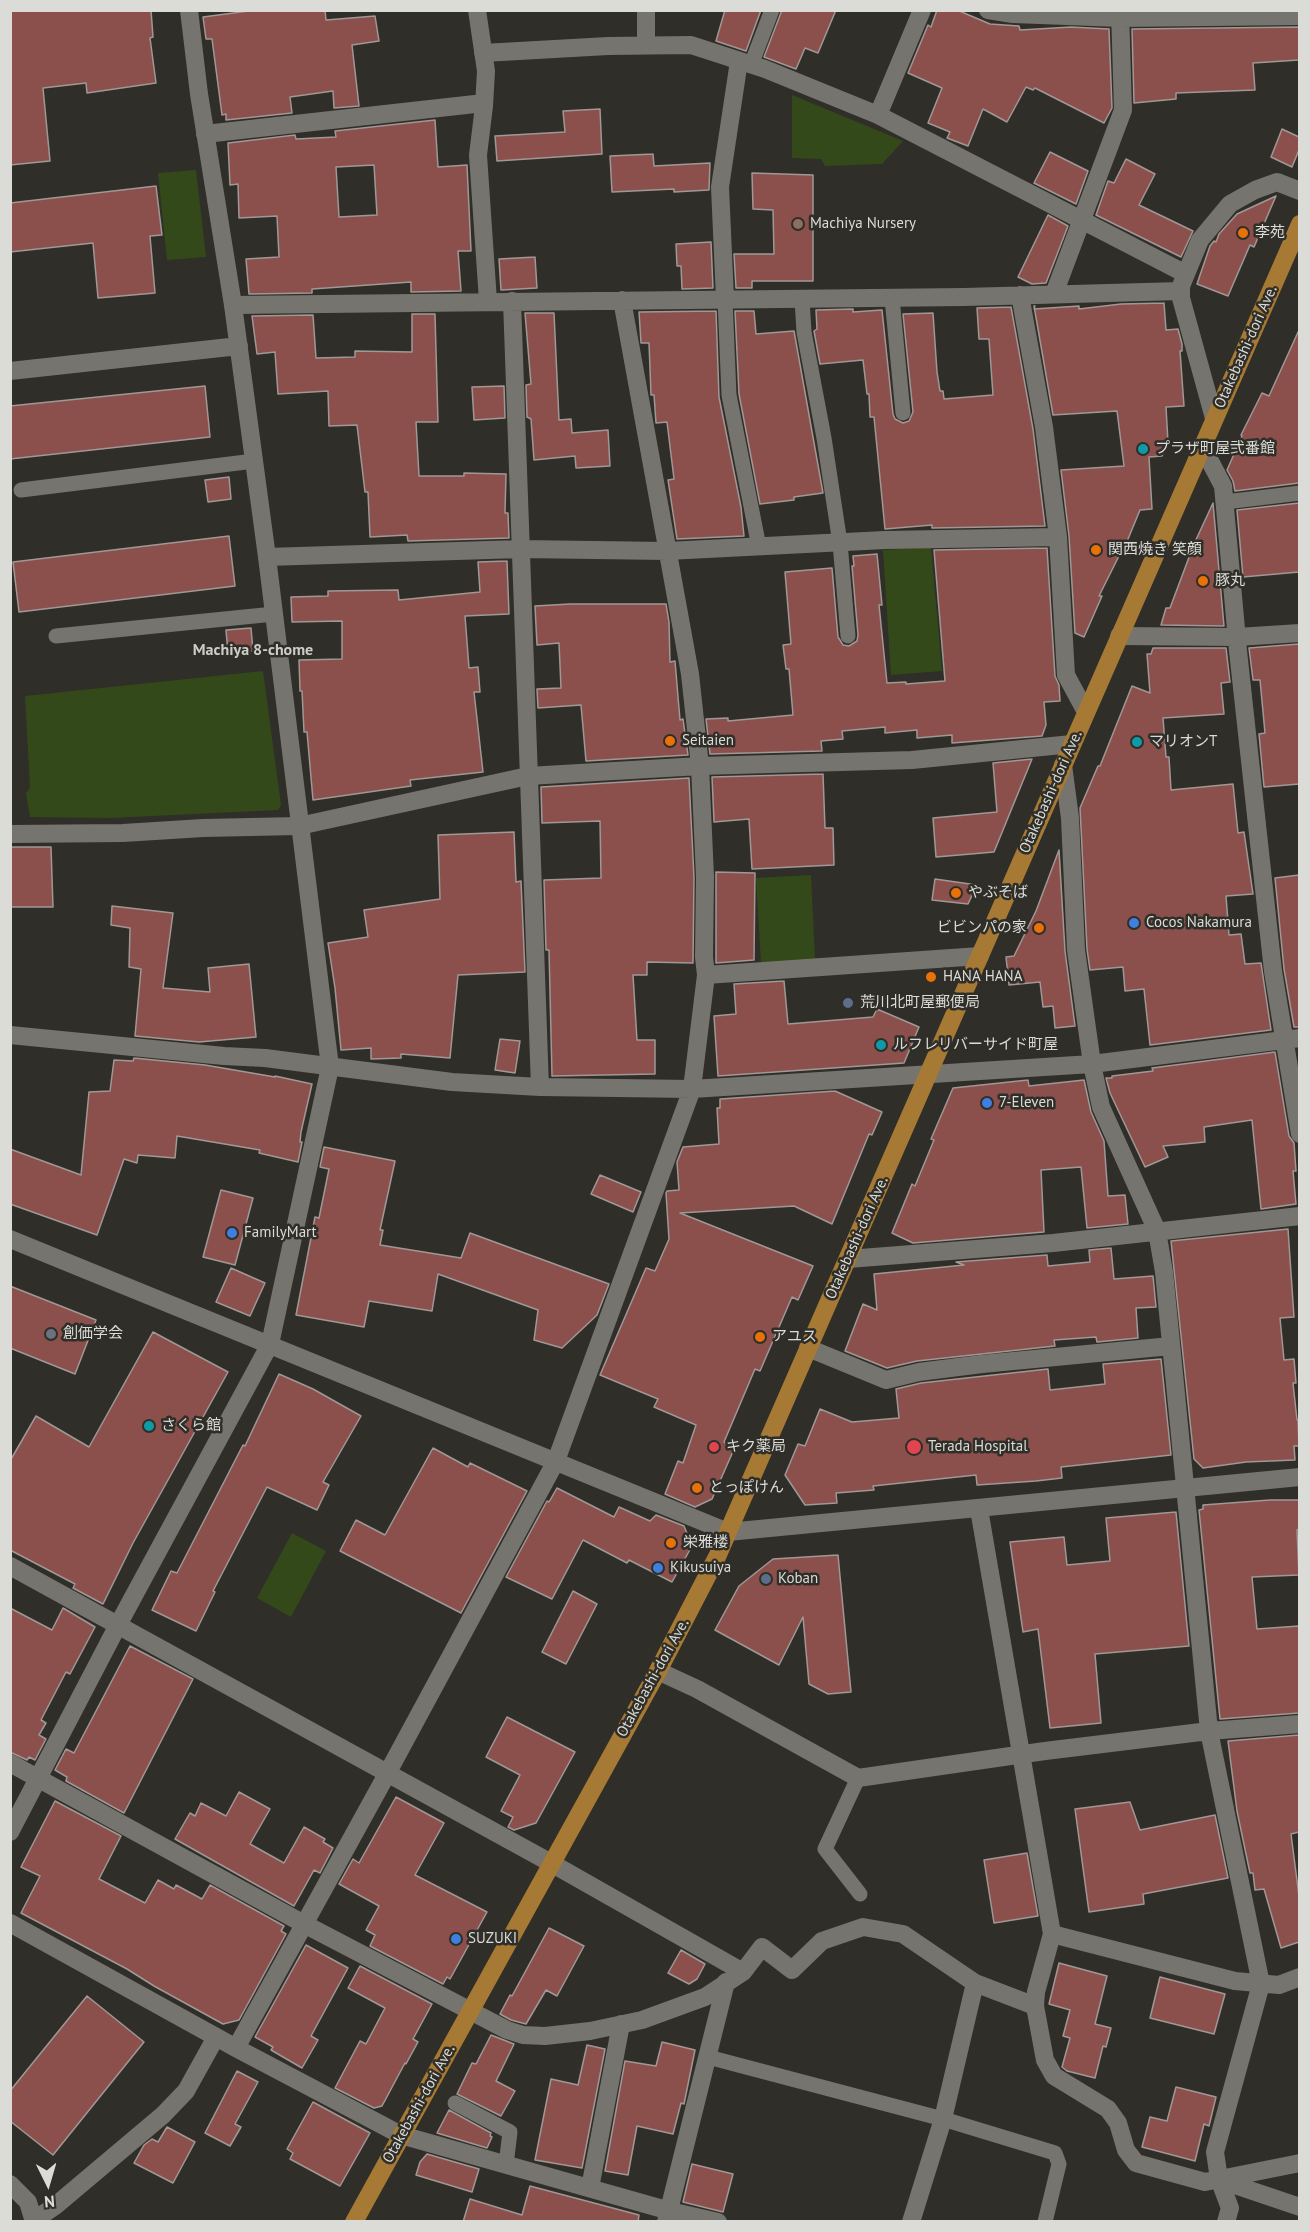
<!DOCTYPE html>
<html>
<head>
<meta charset="utf-8">
<style>
	body { margin:0 }
	#map { position:relative; width:1310px; height:2232px; overflow:hidden; background:#2f2e28; font-family:"PT Sans",sans-serif }
	canvas { display:block }
	.frame { position:absolute; inset:0; border:12px solid #dbdbd7; pointer-events:none }
	.north { position:absolute; left:18px; top:2154px; width:60px; height:60px; -webkit-text-stroke:4px #2f2e28; paint-order:stroke; rotate:175deg; font-size:16px; font-weight:700; line-height:24px; text-align:center; color:#dbdbd7 }
	.north::after { content:''; display:block; margin:auto; width:21px; height:27px; background:#dbdbd7; clip-path:polygon(50% 0,100% 100%,50% 72%,0 100%) }
</style>
</head>
<body>
<div id="map">
<canvas width="1310" height="2232"></canvas>
<div class="frame"></div>
<div class="north">N</div>
</div>
<script>
const g = document.querySelector('canvas').getContext('2d');
g.lineJoin = 'round';
function fillPath(path, color) {
  g.fillStyle = color;
  g.fill(path, 'evenodd');
}
function toPath(rows) {
  const path = new Path2D();
  for (const r of rows) {
    path.moveTo(r[0], r[1]);
    for (let i = 2; i < r.length; i += 2) path.lineTo(r[i], r[i + 1]);
  }
  return path;
}
function strokePath(path, color, width, dash) {
  g.strokeStyle = color;
  g.lineWidth = width;
  g.lineCap = dash ? 'butt' : 'round';
  g.setLineDash(dash || []);
  g.stroke(path);
}
function write(font, color, halo, rows, align = 'center') {
  g.font = font + ' "PT Sans","Noto Sans JP",sans-serif';
  g.lineWidth = 5;
  g.setLineDash([]);
  g.textBaseline = 'middle';
  g.strokeStyle = halo;
  g.fillStyle = color;
  for (const [text, x, y, turn = 0] of rows) {
    g.save();
    g.translate(x, y);
    g.rotate((+turn || 0) * Math.PI / 180);
    g.textAlign = isNaN(turn) ? turn : align;
    if (halo) g.strokeText(text, 0, 0);
    g.fillText(text, 0, 0);
    g.restore();
  }
}
fillPath(toPath([
	[792,95,903,141,882,164,825,166,821,159,792,158],
	[196,170,206,257,167,260,158,173],
	[931,547,942,671,891,675,883,550],
	[263,671,281,805,278,810,111,818,30,817,26,793,30,788,25,696],
	[811,875,815,960,761,963,756,878],
	[292,1533,326,1551,291,1617,257,1598]
]), '#33491a');
const building = toPath([
	[10,10,151,10,153,37,150,38,156,83,87,93,86,83,43,88,50,161,10,165,10,10],
	[256,10,325,10,326,20,375,16,379,41,352,45,359,106,334,108,333,91,290,97,292,113,226,120,226,114,222,115,212,39,206,39,203,17,256,10],
	[725,10,761,10,746,51,716,41,725,10],
	[782,10,836,10,818,53,805,48,796,69,764,57,782,10],
	[937,10,957,10,990,24,1019,26,1020,30,1071,27,1109,29,1112,108,1104,123,1035,88,1033,90,1026,87,1007,122,983,109,968,146,947,138,950,132,928,123,942,88,908,73,928,25,931,27,937,10],
	[1299,27,1299,60,1253,63,1255,90,1176,93,1176,99,1134,103,1132,29,1299,27],
	[600,109,602,154,497,161,495,136,565,132,563,111,600,109],
	[435,120,438,167,467,165,471,251,458,251,461,291,411,292,411,282,312,289,312,293,249,294,246,259,279,257,277,216,239,218,238,184,230,185,228,143,295,135,296,139,336,137,335,131,435,120],
	[374,165,377,215,339,217,336,167,374,165],
	[1282,129,1299,137,1299,150,1292,167,1271,157,1282,129],
	[1050,152,1088,171,1076,204,1034,183,1050,152],
	[653,154,654,166,710,163,709,190,674,192,674,189,612,192,610,156,653,154],
	[1126,159,1155,174,1139,205,1193,231,1181,257,1096,215,1108,181,1114,183,1126,159],
	[752,173,813,175,813,281,752,281,752,288,736,288,734,254,774,254,773,210,753,209,752,173],
	[156,186,162,235,150,236,155,293,98,298,93,243,10,252,10,203,156,186],
	[1276,196,1254,247,1250,245,1228,296,1197,284,1210,246,1214,241,1216,242,1219,234,1237,214,1276,196],
	[1048,215,1068,226,1046,283,1032,284,1018,277,1048,215],
	[711,242,713,288,682,289,681,266,677,266,676,244,711,242],
	[535,257,537,288,501,290,499,259,535,257],
	[1164,303,1166,330,1178,329,1182,344,1182,351,1180,351,1184,406,1166,407,1168,442,1162,456,1149,457,1152,509,1140,510,1121,556,1119,556,1099,596,1102,596,1084,637,1075,633,1069,536,1061,470,1124,466,1117,411,1053,415,1034,306,1035,306,1034,309,1079,306,1079,309,1121,304,1164,303],
	[1011,307,1033,429,1045,526,932,528,932,525,885,529,874,417,870,417,869,394,867,394,863,360,820,364,814,331,817,329,816,310,853,309,853,312,882,310,893,414,895,419,903,423,909,421,913,412,903,314,933,313,937,372,940,391,943,391,944,399,993,395,989,339,979,339,977,308,1011,307],
	[716,311,719,397,741,507,744,536,677,539,668,480,674,479,667,422,656,423,654,395,651,395,649,343,641,343,639,312,716,311],
	[735,311,754,311,756,334,794,331,823,493,794,497,794,500,760,504,739,394,735,311],
	[525,313,554,313,559,420,571,419,572,433,608,430,610,466,576,468,575,456,534,460,531,419,527,417,526,385,531,384,525,313],
	[412,314,435,314,438,422,416,422,419,476,464,476,464,473,506,474,505,513,508,513,509,538,408,541,407,535,370,537,368,492,365,492,357,425,329,426,328,391,278,394,275,352,257,354,252,316,313,315,316,358,355,357,355,351,412,352,412,314],
	[1299,330,1299,483,1235,491,1233,481,1227,470,1242,436,1241,435,1262,393,1269,396,1299,330],
	[205,386,210,437,10,459,10,406,205,386],
	[504,386,505,418,474,420,472,387,504,386],
	[229,477,231,499,208,502,205,480,229,477],
	[1213,503,1224,626,1161,625,1166,608,1170,608,1194,544,1213,503],
	[1299,503,1299,572,1243,577,1237,510,1299,503],
	[229,536,235,586,19,612,13,562,229,536],
	[1047,548,1055,676,1059,685,1060,701,1044,702,1046,725,1042,736,952,743,952,735,917,738,917,730,885,733,885,727,842,731,843,739,821,741,822,751,710,754,706,719,728,718,728,721,793,715,789,669,786,669,783,645,791,644,785,572,832,568,838,637,843,645,849,646,857,641,858,635,852,566,854,566,853,556,877,554,882,605,879,605,887,683,906,682,906,684,945,681,934,550,1047,548],
	[507,561,509,614,465,616,469,668,478,667,480,692,474,692,483,772,410,780,411,786,313,800,307,732,304,732,302,691,300,691,299,660,342,659,342,621,292,622,291,597,328,596,328,591,398,590,399,600,480,592,478,562,507,561],
	[570,604,666,604,669,622,670,662,675,661,680,720,683,719,688,755,586,761,581,705,538,708,537,689,561,688,559,643,537,645,535,606,570,604],
	[251,628,253,651,228,654,226,630,251,628],
	[1299,644,1299,784,1264,787,1259,734,1265,733,1260,680,1253,680,1249,648,1299,644],
	[1153,648,1226,648,1230,682,1221,683,1224,714,1163,718,1166,757,1169,757,1171,790,1233,784,1238,833,1244,832,1253,894,1226,896,1229,935,1241,934,1245,964,1261,963,1271,1030,1150,1045,1144,989,1125,991,1123,967,1090,970,1087,949,1080,808,1098,766,1100,766,1132,686,1150,693,1147,654,1151,654,1153,648],
	[1032,759,994,852,936,857,933,818,997,812,993,763,1032,759],
	[823,774,825,828,833,828,834,865,752,869,749,819,714,822,712,777,823,774],
	[689,778,694,877,693,963,647,962,647,975,633,975,637,1040,655,1040,655,1074,552,1076,549,950,546,950,544,880,601,878,600,821,542,823,541,787,689,778],
	[514,832,516,882,521,881,525,972,458,975,450,1058,401,1054,401,1058,371,1059,371,1048,341,1050,335,988,328,943,368,937,364,910,440,899,438,835,514,832],
	[10,847,51,847,53,907,10,907,10,847],
	[1059,850,1065,951,1075,1026,1055,1028,1053,1006,1043,1007,1040,982,1009,985,1006,957,1014,956,1036,911,1059,850],
	[716,872,755,873,754,960,716,963,716,872],
	[1299,875,1299,1027,1294,1027,1284,969,1275,878,1299,875],
	[935,879,977,885,968,904,932,900,935,879],
	[112,906,173,913,163,988,210,992,208,968,249,964,256,1037,199,1042,135,1036,141,969,129,967,130,928,111,925,112,906],
	[784,981,788,1024,873,1017,877,1009,919,1027,904,1063,718,1076,714,1016,736,1014,734,984,784,981],
	[500,1039,520,1041,515,1073,495,1070,500,1039],
	[1275,1052,1289,1136,1294,1143,1296,1171,1293,1171,1296,1204,1261,1209,1252,1120,1204,1127,1205,1142,1163,1146,1168,1157,1145,1167,1110,1093,1106,1078,1112,1078,1112,1076,1153,1071,1152,1068,1275,1052],
	[134,1058,205,1065,275,1077,275,1076,312,1084,301,1132,300,1142,302,1142,298,1162,259,1153,260,1150,177,1136,175,1158,138,1155,137,1163,124,1159,97,1235,10,1204,10,1149,81,1175,89,1092,110,1091,114,1060,133,1061,134,1058],
	[1028,1080,1029,1086,1084,1080,1091,1112,1104,1141,1108,1196,1125,1195,1128,1224,1087,1228,1081,1167,1041,1170,1044,1232,913,1243,892,1233,912,1184,915,1186,934,1140,931,1139,953,1088,1028,1080],
	[835,1091,882,1112,872,1135,869,1134,832,1224,794,1206,680,1213,813,1266,798,1300,792,1297,760,1371,755,1369,724,1442,735,1447,712,1499,695,1507,665,1494,678,1461,683,1463,696,1425,654,1407,658,1399,600,1375,646,1268,655,1271,669,1239,666,1193,667,1191,679,1190,677,1162,683,1147,719,1144,717,1108,720,1108,720,1099,835,1091],
	[324,1147,395,1161,380,1230,383,1230,380,1245,461,1258,470,1233,609,1284,597,1315,562,1348,534,1340,538,1310,438,1274,432,1311,369,1301,364,1327,296,1315,315,1217,319,1218,329,1169,320,1167,324,1147],
	[600,1175,641,1192,633,1212,591,1194,600,1175],
	[221,1190,253,1198,235,1265,203,1257,221,1190],
	[1288,1229,1294,1317,1280,1318,1284,1360,1294,1359,1296,1383,1293,1383,1297,1420,1298,1420,1299,1446,1294,1446,1295,1460,1246,1462,1203,1468,1194,1459,1171,1241,1288,1229],
	[1111,1248,1114,1279,1153,1276,1156,1307,1136,1308,1138,1338,1097,1342,1096,1337,1054,1340,1055,1346,917,1361,887,1368,845,1351,863,1304,877,1310,874,1274,964,1265,956,1262,1047,1255,1048,1266,1090,1262,1089,1250,1111,1248],
	[231,1268,265,1283,250,1316,216,1302,231,1268],
	[10,1286,96,1320,75,1374,10,1348,10,1286],
	[153,1332,228,1372,133,1543,103,1604,73,1588,75,1584,10,1550,10,1461,36,1416,89,1447,153,1332],
	[1161,1359,1171,1455,1061,1467,1062,1478,1036,1481,977,1485,976,1475,873,1486,874,1490,836,1493,837,1503,805,1505,785,1475,798,1444,805,1446,820,1409,852,1422,899,1418,896,1389,921,1383,1048,1369,1050,1390,1105,1384,1103,1364,1161,1359],
	[279,1374,313,1389,361,1416,323,1482,329,1485,317,1510,267,1487,213,1591,215,1592,196,1631,152,1610,171,1571,177,1573,243,1445,245,1446,279,1374],
	[433,1448,468,1467,470,1463,527,1491,461,1613,340,1551,356,1520,385,1535,433,1448],
	[557,1488,614,1517,619,1507,650,1521,656,1515,684,1526,692,1546,672,1582,629,1560,627,1563,583,1540,552,1599,506,1577,547,1501,549,1502,557,1488],
	[1270,1500,1299,1500,1299,1529,1297,1530,1299,1575,1252,1577,1257,1629,1299,1626,1299,1713,1220,1719,1199,1510,1203,1509,1203,1505,1270,1500],
	[1176,1512,1189,1646,1095,1654,1101,1723,1050,1728,1038,1629,1023,1632,1010,1542,1064,1537,1067,1565,1110,1561,1106,1518,1176,1512],
	[838,1555,851,1692,828,1694,809,1684,803,1617,779,1665,715,1630,739,1586,773,1559,838,1555],
	[573,1591,597,1604,566,1664,542,1652,573,1591],
	[10,1608,52,1630,63,1608,95,1627,70,1674,66,1672,41,1720,46,1723,39,1735,46,1739,35,1760,29,1757,27,1760,10,1752,10,1608],
	[130,1646,193,1679,124,1813,66,1781,67,1777,55,1770,66,1749,74,1753,130,1646],
	[507,1717,575,1752,536,1823,514,1830,508,1827,513,1817,501,1811,520,1775,486,1757,507,1717],
	[1299,1735,1299,1832,1291,1834,1299,1896,1299,1942,1281,1948,1264,1889,1255,1890,1253,1873,1250,1873,1237,1811,1228,1741,1299,1735],
	[239,1792,270,1809,250,1844,284,1863,304,1827,325,1839,323,1842,333,1848,320,1873,314,1870,294,1906,175,1839,190,1813,195,1816,201,1803,226,1816,239,1792],
	[396,1797,444,1823,415,1875,487,1912,450,1979,447,1977,443,1984,370,1946,375,1935,366,1930,379,1906,339,1884,353,1859,359,1863,396,1797],
	[55,1801,121,1836,99,1879,145,1903,158,1880,174,1889,176,1885,202,1899,210,1885,284,1926,281,1931,286,1934,239,2020,223,2024,154,1986,127,1969,21,1913,40,1876,21,1867,55,1801],
	[1130,1802,1140,1830,1215,1815,1228,1878,1143,1894,1144,1904,1089,1912,1075,1809,1130,1802],
	[1027,1853,1038,1916,994,1923,984,1860,1027,1853],
	[549,1928,584,1946,557,1996,546,1990,526,2024,511,2020,500,2014,510,1995,512,1996,549,1928],
	[306,1945,348,1968,311,2036,318,2040,302,2068,271,2050,273,2047,255,2037,306,1945],
	[681,1950,705,1964,697,1979,689,1984,668,1973,681,1950],
	[1059,1963,1107,1976,1095,2024,1111,2028,1106,2047,1103,2046,1095,2078,1067,2071,1062,2067,1070,2038,1063,2036,1070,2010,1049,2004,1059,1963],
	[360,1966,432,2004,413,2039,418,2042,406,2064,405,2063,382,2106,374,2108,335,2088,360,2041,366,2044,385,2008,348,1988,360,1966],
	[1160,1977,1225,1994,1214,2034,1150,2018,1160,1977],
	[87,1996,144,2042,53,2155,10,2121,10,2091,87,1996],
	[491,2035,514,2044,496,2081,515,2091,501,2116,457,2094,472,2063,476,2064,491,2035],
	[662,2042,695,2050,684,2104,681,2103,673,2134,637,2126,628,2175,605,2171,625,2061,656,2066,662,2042],
	[587,2045,605,2049,582,2168,535,2160,551,2079,578,2085,587,2045],
	[237,2071,258,2082,235,2124,241,2127,230,2146,205,2133,237,2071],
	[1176,2087,1216,2097,1209,2126,1204,2124,1195,2161,1142,2147,1150,2117,1167,2121,1176,2087],
	[313,2102,370,2133,340,2186,290,2159,293,2153,287,2149,313,2102],
	[449,2110,491,2133,490,2136,492,2137,487,2148,437,2133,449,2110],
	[167,2127,195,2142,173,2183,134,2163,144,2145,152,2139,158,2142,167,2127],
	[427,2154,479,2169,472,2192,416,2175,420,2162,427,2154],
	[692,2164,733,2174,723,2212,683,2202,692,2164],
	[530,2186,639,2215,638,2222,463,2222,470,2199,522,2215,530,2186]
]);
fillPath(building, '#8b504c');
strokePath(building, '#a09897', 1.5);
strokePath(toPath([
	[751,65,772,10],
	[892,298,903,413],
	[725,299,729,395,759,547],
	[802,299,804,332,824,438,840,543,848,636],
	[21,490,254,461],
	[1225,502,1300,493],
	[56,636,274,614],
	[858,1778,825,1849,860,1894],
	[708,2057,943,2119,1055,2153,1059,2164,1045,2222],
	[455,2103,510,2132,506,2165]
]), '#76746e', 15);
strokePath(toPath([
	[477,10,486,71,484,106,478,155,488,301],
	[646,10,646,45],
	[988,10,1013,14,1120,18,1300,16],
	[483,53,608,46,691,45,765,69,878,115,1186,274],
	[878,115,922,10],
	[205,134,484,103],
	[1054,294,1123,110,1120,10],
	[1020,295,1044,427,1058,537,1066,675,1086,712],
	[725,299,720,187,739,61],
	[512,301,540,1087],
	[233,305,964,297,1181,291],
	[1214,418,1181,298,1181,286,1200,240,1230,204,1255,190,1277,182,1300,191],
	[1202,446,1223,486,1238,651,1273,971,1300,1134],
	[267,557,520,549,667,551,885,540,1058,537],
	[1119,636,1237,637,1300,633],
	[1063,765,1070,818,1076,950,1092,1064,1101,1107,1157,1231,1164,1272,1209,1731,1261,1984,1215,2152,1219,2179,1230,2208,1226,2222],
	[10,834,123,833,203,828,299,826,528,776,700,766,912,760,1072,744],
	[706,975,980,956],
	[10,1035,224,1056,265,1058,452,1082,540,1087,692,1089,1092,1064,1300,1038],
	[848,1259,1053,1243,1300,1216],
	[808,1348,886,1380,919,1372,982,1364,1171,1346],
	[10,1566,551,1863,743,1972],
	[658,1671,697,1689,858,1778,1045,1751,1209,1731,1300,1724],
	[10,1763,304,1924,507,2030,523,2035,545,2036,590,2031,642,2020,705,1997,743,1972,762,1947,792,1970,822,1941,863,1927,903,1934,975,1983,1035,2006,1036,1992,1052,1934,979,1509],
	[10,1923,236,2048,401,2135,670,2211,718,2222],
	[1052,1934,1235,1981,1279,1985,1300,1977],
	[1035,2006,1045,2060,1054,2076,1108,2109,1118,2123,1126,2150,1136,2163,1205,2182,1300,2163],
	[236,2048,387,1774,556,1461,692,1089,706,975,704,957,705,877,700,766,690,674,622,300],
	[1220,2180,1300,2207],
	[10,2184,28,2202,34,2222],
	[590,2188,621,2024],
	[33,2221,55,2206,163,2115,186,2091,216,2037],
	[666,2222,726,1982],
	[911,2222,943,2119,975,1983]
]), '#76746e', 18);
strokePath(toPath([
	[10,371,239,346],
	[10,1239,728,1532,1300,1477],
	[10,1832,118,1625,270,1344,330,1067,267,557,233,305,199,94,189,10]
]), '#76746e', 18);
strokePath(toPath([
	[354,2222,658,1671,717,1557,1300,224]
]), '#a67934', 18);
for (const [x, y, r, color] of [
	[798,224,6,"#8d6e63"],
	[1243,233,6,"#e8710a"],
	[1143,449,6,"#0f9aa8"],
	[1096,550,6,"#e8710a"],
	[1203,581,6,"#e8710a"],
	[670,741,6,"#e8710a"],
	[1137,742,6,"#0f9aa8"],
	[956,893,6,"#e8710a"],
	[1134,923,6,"#3f7fe0"],
	[1039,928,6,"#e8710a"],
	[931,977,6,"#e8710a"],
	[848,1003,6,"#5c6f8a"],
	[881,1045,6,"#0f9aa8"],
	[987,1103,6,"#3f7fe0"],
	[232,1233,6,"#3f7fe0"],
	[51,1334,6,"#6b7280"],
	[760,1337,6,"#e8710a"],
	[149,1426,6,"#0f9aa8"],
	[714,1447,6,"#e0444e"],
	[914,1447,8,"#e0444e"],
	[697,1488,6,"#e8710a"],
	[671,1543,6,"#e8710a"],
	[658,1568,6,"#3f7fe0"],
	[766,1579,6,"#5c6f8a"],
	[456,1939,6,"#3f7fe0"]
]) {
  const dot = new Path2D();
  dot.arc(x, y, r, 0, 2 * Math.PI);
  g.fillStyle = color;
  g.fill(dot);
  strokePath(dot, '#2f2e28', 2);
}
write('15px', '#dbdbd7', '#2f2e28', [
	["Machiya Nursery",810,224],
	["李苑",1255,233],
	["プラザ町屋弐番館",1155,449],
	["関西焼き 笑顔",1108,550],
	["豚丸",1215,581],
	["Seitaien",682,741],
	["マリオンT",1149,742],
	["やぶそば",968,893],
	["Cocos Nakamura",1146,923],
	["ビビンパの家",1027,928,"right"],
	["HANA HANA",943,977],
	["荒川北町屋郵便局",860,1003],
	["ルフレリバーサイド町屋",893,1045],
	["7-Eleven",999,1103],
	["FamilyMart",244,1233],
	["創価学会",63,1334],
	["アユス",772,1337],
	["さくら館",161,1426],
	["キク薬局",726,1447],
	["Terada Hospital",928,1447],
	["とっぽけん",709,1488],
	["栄雅楼",683,1543],
	["Kikusuiya",670,1568],
	["Koban",778,1579],
	["SUZUKI",468,1939]
], 'left');
write('15px', '#dbdbd7', '#2f2e28', [
	["Otakebashi-dori Ave.",1246,347,-66],
	["Otakebashi-dori Ave.",1051,792,-66],
	["Otakebashi-dori Ave.",857,1238,-66],
	["Otakebashi-dori Ave.",653,1678,-61],
	["Otakebashi-dori Ave.",419,2104,-61]
]);
write('bold 16px', '#cdccc5', '#2f2e28', [
	["Machiya 8-chome",253,650]
]);
</script>
</body>
</html>
